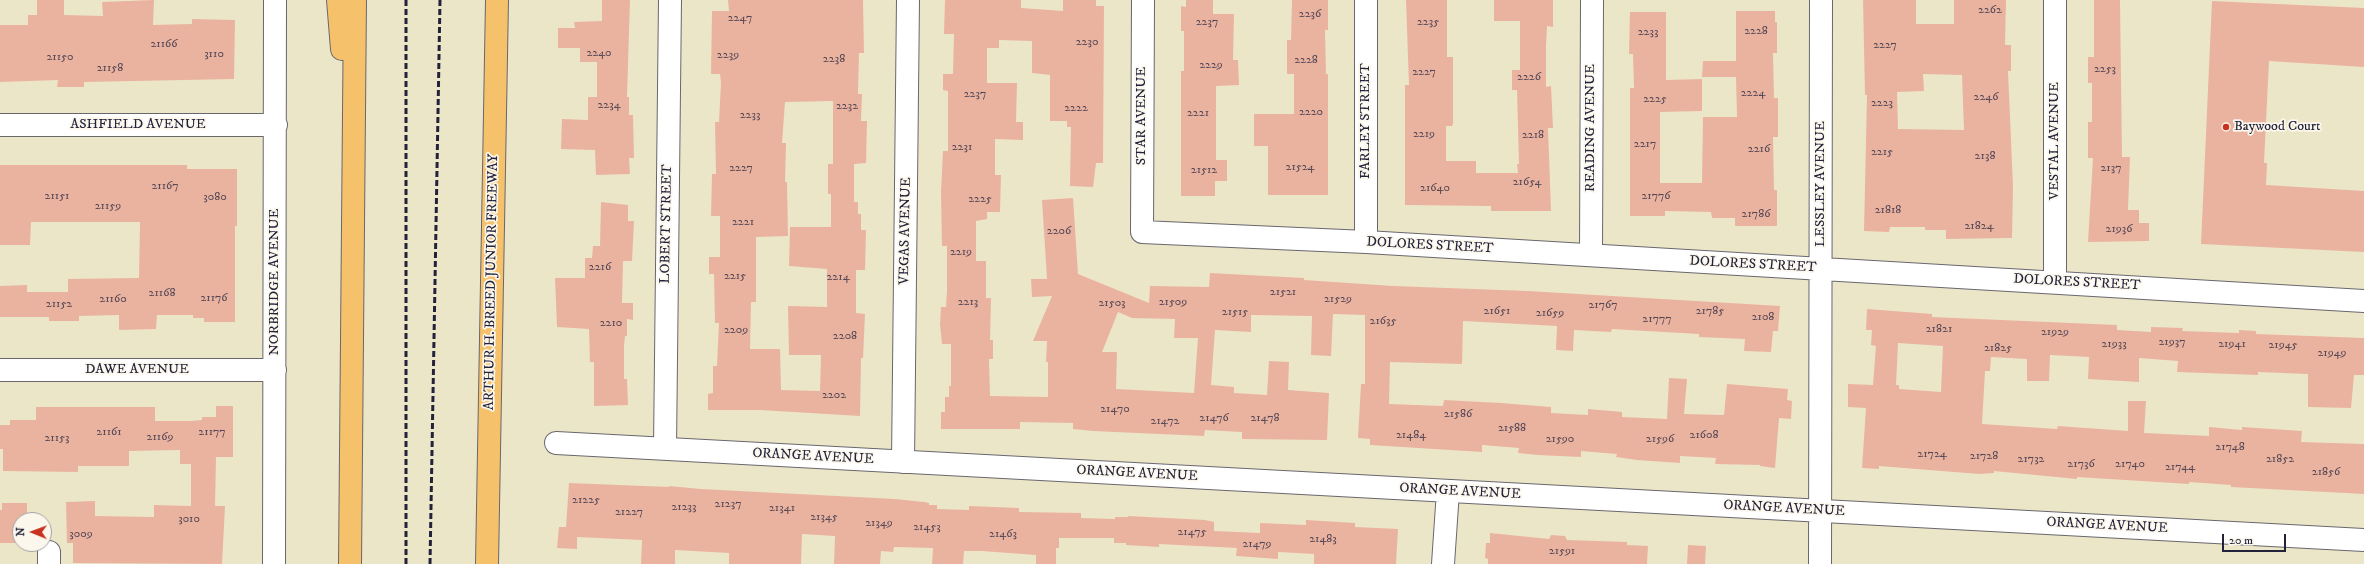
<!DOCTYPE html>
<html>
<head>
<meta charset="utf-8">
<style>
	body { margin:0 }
	#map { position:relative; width:2364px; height:564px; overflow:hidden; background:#ece6c9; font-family:"IM FELL DW Pica",serif }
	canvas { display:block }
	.north { position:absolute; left:12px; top:512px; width:40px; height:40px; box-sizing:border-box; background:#fbf7ec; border:1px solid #a4a2a5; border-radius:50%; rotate:271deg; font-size:11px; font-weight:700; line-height:16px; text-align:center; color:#22223b }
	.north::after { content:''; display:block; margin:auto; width:14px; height:18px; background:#c8321e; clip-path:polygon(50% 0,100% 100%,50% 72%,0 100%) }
	.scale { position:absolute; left:2222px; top:534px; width:64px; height:18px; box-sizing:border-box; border:2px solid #22223b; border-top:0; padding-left:5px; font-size:12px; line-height:14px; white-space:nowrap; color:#22223b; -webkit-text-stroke:3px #fbf7ec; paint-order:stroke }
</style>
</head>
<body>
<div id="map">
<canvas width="2364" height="564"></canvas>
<div class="north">N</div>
<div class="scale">20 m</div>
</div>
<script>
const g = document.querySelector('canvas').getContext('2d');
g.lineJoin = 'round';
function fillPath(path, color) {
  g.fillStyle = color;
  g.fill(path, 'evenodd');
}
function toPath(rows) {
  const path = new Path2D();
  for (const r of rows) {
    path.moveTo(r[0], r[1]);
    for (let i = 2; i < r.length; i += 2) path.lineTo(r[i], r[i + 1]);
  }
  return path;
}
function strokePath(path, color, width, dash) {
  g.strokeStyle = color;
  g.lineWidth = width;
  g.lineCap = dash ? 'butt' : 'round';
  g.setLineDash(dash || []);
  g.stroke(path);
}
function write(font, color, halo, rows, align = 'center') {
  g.font = font + ' "IM FELL DW Pica",serif';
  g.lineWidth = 3.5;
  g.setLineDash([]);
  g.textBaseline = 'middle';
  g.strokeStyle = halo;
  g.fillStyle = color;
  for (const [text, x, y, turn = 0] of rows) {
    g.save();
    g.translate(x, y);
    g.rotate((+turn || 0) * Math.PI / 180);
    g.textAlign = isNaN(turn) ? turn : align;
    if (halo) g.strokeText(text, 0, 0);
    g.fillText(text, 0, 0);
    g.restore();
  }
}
fillPath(toPath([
	[37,0,64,0,64,15,103,16,102,2,154,0,153,25,192,24,192,19,235,20,234,79,84,82,84,87,57,87,58,80,0,82,0,25,28,25,28,15,37,15],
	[602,0,630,0,627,97,629,97,629,115,633,115,634,158,629,158,630,174,596,175,595,150,561,149,562,119,588,120,588,97,597,97,597,62,580,62,580,48,558,48,558,28,575,28,574,22,602,21],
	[728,0,863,0,864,53,859,53,858,94,862,94,861,121,867,121,866,163,854,164,854,202,858,202,858,214,861,214,861,230,866,230,865,270,856,270,856,313,865,314,863,358,861,358,860,416,760,410,708,410,708,394,713,393,713,366,717,366,719,323,715,323,714,274,709,274,709,257,720,257,720,216,711,216,712,174,716,174,715,122,719,122,721,82,720,74,711,74,712,11,729,11],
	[833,101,833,164,828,164,828,194,831,194,831,227,790,227,789,266,827,269,827,307,788,306,789,355,821,355,820,391,781,390,780,349,750,349,751,302,756,302,756,237,788,236,787,182,785,182,786,143,782,143,785,102],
	[945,0,1021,0,1021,8,1063,11,1063,0,1096,0,1096,6,1104,6,1103,163,1096,163,1093,187,1070,186,1071,127,1067,127,1067,121,1050,121,1050,75,1032,73,1032,41,999,40,999,48,987,48,987,83,1017,83,1016,122,1023,122,1023,140,995,139,995,175,1001,175,1000,212,987,212,987,219,976,221,976,261,986,261,986,298,991,298,990,340,993,340,993,359,989,359,990,396,1048,397,1048,362,1046,362,1047,341,1033,341,1052,296,1032,297,1031,279,1047,279,1042,200,1073,198,1078,274,1149,303,1150,286,1209,287,1210,273,1304,278,1304,280,1393,286,1528,291,1780,306,1778,331,1773,331,1771,352,1744,351,1745,339,1699,337,1699,334,1612,329,1611,332,1574,330,1573,351,1556,350,1557,326,1463,321,1462,364,1390,362,1389,404,1443,406,1444,400,1501,403,1551,407,1551,413,1588,415,1588,409,1622,412,1622,417,1667,419,1669,378,1687,379,1684,414,1724,415,1727,384,1788,389,1787,400,1792,401,1791,419,1779,418,1775,468,1760,466,1760,465,1715,464,1716,458,1680,456,1680,463,1637,460,1616,457,1617,454,1581,451,1581,457,1538,455,1518,453,1519,448,1482,445,1482,452,1370,445,1370,439,1358,438,1361,384,1365,384,1365,315,1333,314,1331,356,1311,355,1312,316,1251,315,1251,332,1215,330,1211,385,1234,387,1234,393,1267,395,1269,361,1289,362,1288,390,1329,393,1327,440,1242,439,1242,432,1205,430,1204,436,1093,431,1073,429,1073,423,1020,422,1020,429,941,429,941,412,945,412,945,397,949,397,949,386,951,386,951,344,942,344,940,324,941,307,946,307,947,290,947,246,942,246,941,192,943,151,948,151,948,91,943,90,943,74,953,74,954,34,944,34],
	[1118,312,1132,318,1175,319,1174,338,1198,338,1194,393,1116,389,1117,352,1102,352],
	[1186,0,1213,0,1213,14,1234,14,1233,60,1238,60,1239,85,1216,86,1216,160,1227,160,1227,181,1215,181,1215,196,1181,196,1181,71,1184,71,1184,31,1181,31,1181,6,1186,7],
	[1292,0,1328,0,1328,30,1325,30,1326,74,1328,74,1328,195,1268,195,1268,146,1254,146,1254,114,1294,114,1294,74,1287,74,1287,40,1291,40],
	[1406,0,1447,0,1447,57,1453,57,1453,124,1452,126,1446,126,1446,161,1476,161,1476,173,1518,173,1517,164,1519,164,1517,90,1512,90,1512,70,1520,70,1520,21,1494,21,1494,0,1553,0,1553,27,1547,26,1546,46,1546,87,1551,86,1553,128,1548,128,1551,211,1491,211,1491,206,1405,205,1405,85,1409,85],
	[1863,0,1916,0,1916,24,1954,24,1954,0,2006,0,2005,45,2011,45,2011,71,2008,71,2013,186,2012,238,1946,239,1946,230,1925,230,1925,227,1890,227,1889,232,1864,231,1867,95,1865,95],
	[1923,74,1962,75,1964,130,1898,129,1897,92,1924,91],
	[2094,0,2120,0,2122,157,2130,157,2128,210,2139,210,2139,223,2149,223,2149,241,2088,242,2093,158,2088,158,2088,122,2092,122,2092,83,2088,83,2088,57,2094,57],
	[2212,1,2364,8,2364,67,2269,61,2264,163,2267,163,2266,185,2364,191,2364,252,2201,244],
	[1736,11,1775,11,1775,22,1777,22,1777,53,1773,53,1774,98,1778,98,1778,137,1773,137,1774,190,1777,190,1777,226,1735,226,1735,218,1712,218,1711,212,1665,211,1665,216,1630,216,1630,88,1634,88,1633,54,1629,54,1630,12,1666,12,1666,80,1702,79,1702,111,1660,112,1660,183,1702,183,1703,117,1737,117,1736,77,1702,77,1703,61,1736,61],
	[0,165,187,165,187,169,237,169,237,226,235,226,235,322,204,322,204,318,193,318,193,315,157,315,156,329,119,330,119,315,79,316,79,321,49,321,49,317,0,317,0,286,27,285,27,292,68,292,68,279,139,278,140,222,31,222,30,245,0,245],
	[601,202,628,205,628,221,634,221,632,261,623,261,622,303,633,303,633,320,627,319,627,336,625,336,624,346,624,379,627,379,628,405,594,406,594,362,590,362,589,329,557,327,555,278,585,278,585,258,592,258,593,246,600,246],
	[1867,309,1932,314,1932,317,2117,325,2117,330,2151,332,2151,327,2183,328,2182,331,2239,333,2239,330,2256,331,2256,334,2364,338,2364,375,2354,375,2351,408,2308,407,2308,374,2258,372,2258,375,2177,372,2178,361,2139,358,2139,382,2088,379,2089,357,2050,355,2049,381,2027,381,2027,359,1991,357,1990,371,1985,371,1982,424,2057,429,2058,426,2128,431,2128,401,2146,401,2144,433,2209,436,2209,427,2242,430,2242,427,2302,431,2301,442,2364,444,2364,494,2231,487,2231,485,2189,482,2189,484,2077,477,2077,479,1994,471,1994,473,1979,474,1879,466,1879,469,1862,468,1866,408,1848,407,1848,384,1873,385,1876,346,1871,345,1872,330,1866,330],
	[1898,343,1943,346,1941,392,1899,389,1899,385,1896,385],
	[216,406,233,406,233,457,216,457,215,506,225,506,222,564,73,563,73,543,67,543,66,502,95,501,95,516,154,517,154,505,191,506,191,464,180,464,180,450,129,451,129,466,78,466,78,472,3,471,3,449,0,449,0,425,10,425,10,420,36,420,36,407,155,407,155,421,191,421,202,420,202,417,216,417],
	[569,483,669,487,669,486,701,489,895,499,924,502,929,503,929,505,937,505,937,509,969,510,969,506,1019,508,1019,512,1081,513,1081,518,1115,519,1115,517,1128,517,1128,516,1205,520,1214,522,1214,531,1260,533,1260,523,1306,525,1306,520,1355,523,1355,527,1398,529,1396,564,1314,564,1314,554,1278,552,1278,559,1236,556,1237,548,1159,544,1159,547,1126,545,1126,543,1114,543,1114,538,1059,538,1059,548,1056,548,1056,564,1036,564,1036,555,982,551,964,551,963,564,932,564,933,548,894,547,893,552,881,551,880,564,834,564,835,536,802,534,801,564,729,564,729,553,675,550,675,564,641,564,642,540,577,537,577,549,557,548,559,527,566,527],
	[2,503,27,503,27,520,20,520,20,543,0,543,0,510,2,510],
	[1490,533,1549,539,1551,535,1565,536,1567,540,1627,542,1627,545,1648,546,1647,564,1488,564,1488,559,1485,558,1486,543,1490,543],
	[1688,545,1706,546,1705,564,1687,564]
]), '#eab3a0');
const minor = toPath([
	[1143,0,1142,232,1366,242,2364,301],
	[2055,0,2055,282],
	[0,125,276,125],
	[1366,242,1366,0],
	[1591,255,1592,0],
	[0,370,275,370],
	[556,443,2364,540],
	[665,448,670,0],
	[903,462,908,0],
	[49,564,49,552],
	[274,564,275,0],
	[1443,564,1448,491],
	[1820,564,1821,0]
]);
const highway = toPath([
	[338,0,342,49],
	[350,564,355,0],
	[487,564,497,0]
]);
strokePath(minor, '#69676d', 24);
strokePath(highway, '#69676d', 24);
strokePath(minor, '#fff', 22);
strokePath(highway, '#f6c16b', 22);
strokePath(toPath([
	[406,564,406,0],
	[430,564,440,0]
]), '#22223b', 3, [6, 3]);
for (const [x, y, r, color] of [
	[2226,127,4,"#c8321e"]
]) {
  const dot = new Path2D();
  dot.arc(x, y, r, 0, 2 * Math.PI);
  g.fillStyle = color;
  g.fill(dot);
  strokePath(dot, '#fbf7ec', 1.5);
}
write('12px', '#544654', null, [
	["2262",1990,11],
	["2236",1310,15],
	["2247",740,19],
	["2237",1207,23],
	["2235",1428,23],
	["2228",1756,32],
	["2233",1648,33],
	["2230",1087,43],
	["21166",164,45],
	["2227",1885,46],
	["2240",599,54],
	["3110",214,55],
	["2239",728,56],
	["21150",60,58],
	["2238",834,60],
	["2228",1306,61],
	["2229",1211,66],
	["21158",110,69],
	["2253",2105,70],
	["2227",1424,73],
	["2226",1529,78],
	["2224",1753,94],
	["2237",975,95],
	["2246",1986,98],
	["2225",1655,100],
	["2223",1882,104],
	["2234",609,106],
	["2232",847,107],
	["2222",1076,109],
	["2220",1311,113],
	["2221",1198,114],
	["2233",750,116],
	["2219",1424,135],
	["2218",1533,136],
	["2217",1645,145],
	["2231",962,148],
	["2216",1759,150],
	["2215",1882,153],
	["2138",1985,157],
	["21524",1300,168],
	["2227",741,169],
	["2137",2111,169],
	["21512",1204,171],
	["21654",1527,183],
	["21167",165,187],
	["21640",1435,189],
	["21151",57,197],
	["21776",1656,197],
	["3080",215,198],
	["2225",980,200],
	["21159",108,207],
	["21818",1888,211],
	["21786",1756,215],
	["2221",743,223],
	["21824",1979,227],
	["21936",2119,230],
	["2206",1059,232],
	["2219",961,253],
	["2216",600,268],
	["2215",735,277],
	["2214",838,278],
	["21521",1283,293],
	["21168",162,294],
	["21176",214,299],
	["21160",113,300],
	["21529",1338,300],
	["2213",968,303],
	["21509",1173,303],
	["21503",1112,304],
	["21152",59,305],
	["21767",1603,306],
	["21651",1497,312],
	["21785",1710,312],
	["21515",1235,313],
	["21659",1550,314],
	["2108",1763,318],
	["21777",1657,320],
	["21635",1383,322],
	["2210",611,324],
	["21821",1939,330],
	["2209",736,331],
	["21929",2055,333],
	["2208",845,337],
	["21937",2172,343],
	["21933",2114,345],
	["21941",2232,345],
	["21945",2283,346],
	["21825",1998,349],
	["21949",2332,354],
	["2202",834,396],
	["21470",1115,410],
	["21586",1458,415],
	["21476",1214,419],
	["21478",1265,419],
	["21472",1165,422],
	["21588",1512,429],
	["21161",109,433],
	["21177",212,433],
	["21484",1411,436],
	["21608",1704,436],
	["21169",160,438],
	["21153",57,439],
	["21590",1560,440],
	["21596",1660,440],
	["21748",2230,448],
	["21724",1932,455],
	["21728",1984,457],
	["21732",2031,460],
	["21852",2280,460],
	["21736",2081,465],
	["21740",2130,465],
	["21744",2180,468],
	["21856",2326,473],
	["21225",586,501],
	["21237",728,505],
	["21233",684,508],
	["21341",782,509],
	["21227",629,513],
	["21345",824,518],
	["3010",189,520],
	["21349",879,524],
	["21453",927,528],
	["21475",1192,533],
	["3009",81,535],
	["21463",1003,535],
	["21483",1323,540],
	["21479",1257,545],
	["21591",1562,552]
]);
write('14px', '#22223b', '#fbf7ec', [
	["STAR AVENUE",1142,116,-90],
	["FARLEY STREET",1366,121,-90],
	["ASHFIELD AVENUE",138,125],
	["READING AVENUE",1591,128,-90],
	["VESTAL AVENUE",2055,141,-90],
	["LESSLEY AVENUE",1821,184,-90],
	["LOBERT STREET",667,224,-89],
	["VEGAS AVENUE",906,231,-89],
	["DOLORES STREET",1430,246,3],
	["DOLORES STREET",1753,265,3],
	["NORBRIDGE AVENUE",275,282,-90],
	["ARTHUR H. BREED JUNIOR FREEWAY",492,282,-89],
	["DOLORES STREET",2077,283,3],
	["DAWE AVENUE",137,370],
	["ORANGE AVENUE",813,457,3],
	["ORANGE AVENUE",1137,474,3],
	["ORANGE AVENUE",1460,492,3],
	["ORANGE AVENUE",1784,509,3],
	["ORANGE AVENUE",2107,526,3]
]);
write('14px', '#22223b', '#fbf7ec', [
	["Baywood Court",2234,127]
], 'left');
</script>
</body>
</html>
